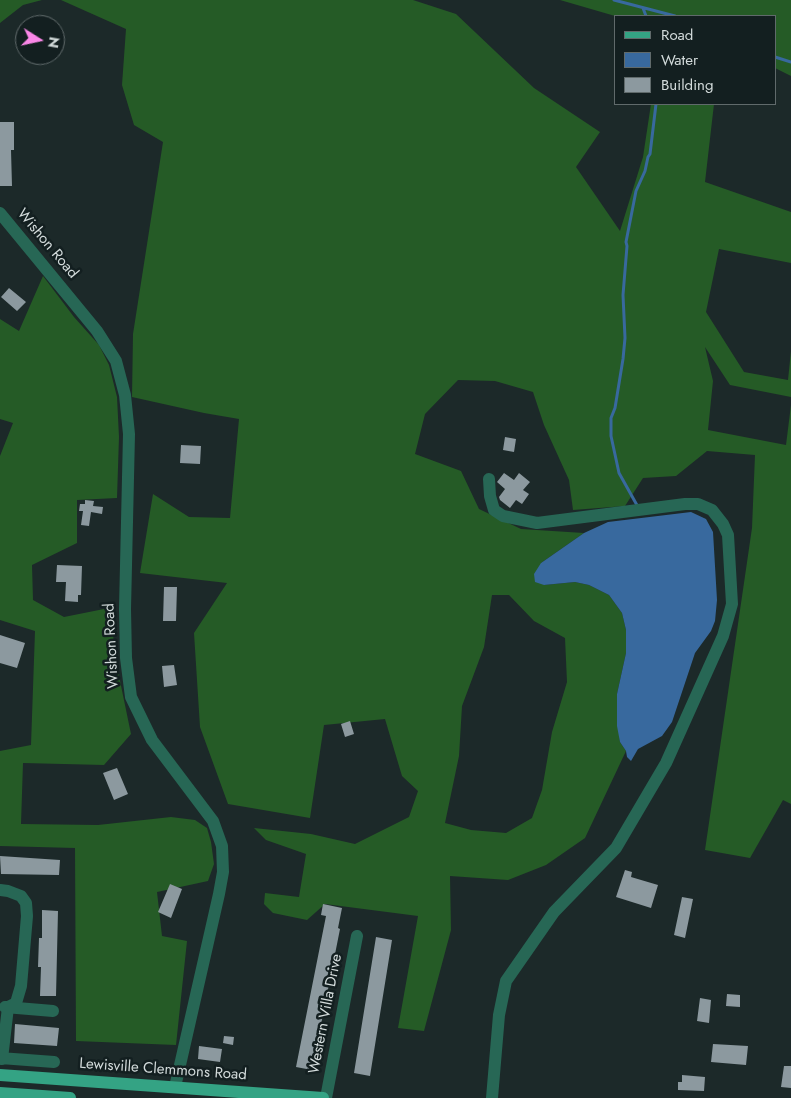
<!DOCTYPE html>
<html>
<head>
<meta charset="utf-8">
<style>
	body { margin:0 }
	#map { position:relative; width:791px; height:1098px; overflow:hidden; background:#1c2929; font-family:Jost,sans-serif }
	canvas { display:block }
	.legend { position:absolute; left:614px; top:15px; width:162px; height:90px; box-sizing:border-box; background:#131f20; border:1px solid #606a6b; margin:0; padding:6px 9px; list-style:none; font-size:15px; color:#d3dbdb }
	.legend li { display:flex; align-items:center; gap:10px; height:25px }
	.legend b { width:25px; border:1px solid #606a6b }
	.north { position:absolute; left:15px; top:15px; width:50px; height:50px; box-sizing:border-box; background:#131f20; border:1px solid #606a6b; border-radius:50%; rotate:100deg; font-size:14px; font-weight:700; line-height:20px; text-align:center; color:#d3dbdb }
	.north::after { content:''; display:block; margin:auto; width:18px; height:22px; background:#fa87e7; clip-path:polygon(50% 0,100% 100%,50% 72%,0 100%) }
</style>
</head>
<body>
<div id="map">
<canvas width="791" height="1098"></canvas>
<ul class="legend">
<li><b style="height:6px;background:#34a384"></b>Road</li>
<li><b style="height:14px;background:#38699e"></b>Water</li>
<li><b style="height:14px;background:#8c999f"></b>Building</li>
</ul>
<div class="north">N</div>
</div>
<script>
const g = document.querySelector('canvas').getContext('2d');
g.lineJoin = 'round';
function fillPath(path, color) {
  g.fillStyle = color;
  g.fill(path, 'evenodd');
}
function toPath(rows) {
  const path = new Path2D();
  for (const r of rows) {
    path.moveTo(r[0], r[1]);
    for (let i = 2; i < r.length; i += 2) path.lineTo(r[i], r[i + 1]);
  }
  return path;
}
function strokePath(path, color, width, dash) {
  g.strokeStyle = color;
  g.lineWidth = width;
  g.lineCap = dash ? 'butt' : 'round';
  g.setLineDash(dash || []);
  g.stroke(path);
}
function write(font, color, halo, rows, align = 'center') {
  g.font = font + ' Jost,sans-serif';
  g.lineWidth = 5;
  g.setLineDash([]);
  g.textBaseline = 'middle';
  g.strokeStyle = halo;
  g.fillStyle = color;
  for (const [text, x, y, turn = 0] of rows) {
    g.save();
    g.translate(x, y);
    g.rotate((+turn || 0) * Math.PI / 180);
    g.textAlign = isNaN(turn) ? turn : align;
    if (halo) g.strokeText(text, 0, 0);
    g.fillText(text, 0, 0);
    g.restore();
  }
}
fillPath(toPath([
	[0,0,42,0,23,5,0,23],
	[61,0,413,0,456,14,534,88,600,132,576,167,620,231,643,157,651,104,714,104,705,182,791,212,791,263,719,249,706,312,744,372,788,380,791,351,791,397,730,385,705,347,713,381,708,430,786,445,791,405,791,804,783,800,750,858,705,850,752,528,755,455,707,451,676,476,643,478,625,506,573,510,569,480,544,425,533,392,495,381,458,380,425,414,415,454,461,471,479,509,521,529,584,533,541,563,544,585,575,582,589,585,609,595,622,613,626,630,626,653,617,694,620,742,626,751,585,838,546,865,508,880,450,876,451,930,424,1031,398,1028,418,916,325,904,307,920,273,913,264,904,265,893,299,897,306,854,266,840,254,828,311,834,355,844,409,817,418,791,402,776,385,719,324,725,310,818,228,804,200,727,194,633,227,583,140,573,153,494,189,517,230,518,239,419,204,413,132,397,133,334,163,142,134,125,122,85,126,29],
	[492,595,509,595,534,621,565,638,567,682,552,732,542,790,532,818,506,833,471,830,445,823,459,756,462,706,484,647],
	[560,0,791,0,791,76,775,68,775,16,615,16],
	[43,276,74,317,99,345,109,365,117,397,119,437,117,498,77,500,77,543,32,565,33,600,64,617,109,608,119,676,131,734,104,765,23,763,21,824,98,825,171,817,195,820,207,828,211,842,214,864,208,881,157,892,162,936,187,941,176,1045,76,1041,75,848,0,846,0,751,31,745,35,631,0,620,0,456,13,423,0,419,0,319,19,331]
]), '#255b26');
fillPath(toPath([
	[691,512,706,519,713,532,717,600,715,621,711,631,695,653,672,722,662,736,638,749,631,761,627,757,626,751,620,742,617,726,617,694,626,653,626,630,622,613,609,595,589,585,575,582,544,585,535,582,534,574,541,563,584,533,608,522]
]), '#38699e');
strokePath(toPath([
	[614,0,675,16],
	[643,8,646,16],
	[775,57,791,62],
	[638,507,619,473,611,436,611,418,615,408,623,359,625,338,623,295,627,246,626,242,636,191,645,171,648,157,650,154,656,104]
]), '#38699e', 3);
fillPath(toPath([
	[0,122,14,122,14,150,11,150,12,186,0,186],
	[9,288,26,302,17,311,1,297],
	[505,437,516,439,514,452,503,450],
	[181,445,201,446,200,464,180,463],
	[504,473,514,480,519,473,530,482,523,490,529,494,522,504,516,500,510,508,500,500,499,497,505,489,497,482],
	[85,500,94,501,93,506,103,507,102,514,91,512,89,526,81,525,83,511,79,511,80,504,85,504],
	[57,565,82,566,81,595,78,595,78,602,65,601,66,582,56,582],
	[164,587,177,587,176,621,163,621],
	[0,635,25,643,17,668,0,663],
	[174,665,177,685,164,687,162,666],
	[350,721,354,734,345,737,341,724],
	[117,768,128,794,114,800,103,773],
	[0,856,60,860,59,875,1,874],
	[625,870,632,872,631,877,658,885,651,908,616,897],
	[170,884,182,889,171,918,158,912],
	[682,897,693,899,685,938,674,935],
	[323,904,342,908,338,928,340,929,312,1070,296,1067,326,916,321,915],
	[42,910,58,911,56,996,40,996,41,967,38,967,39,938,42,938],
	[376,937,392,940,370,1076,354,1073],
	[727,994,740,995,740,1007,726,1006],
	[700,998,711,1000,709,1023,697,1021],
	[15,1024,59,1028,57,1046,14,1043],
	[224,1036,234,1037,233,1045,223,1043],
	[713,1044,748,1046,746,1065,711,1062],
	[199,1046,222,1049,220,1062,198,1059],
	[784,1066,791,1066,791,1088,781,1087],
	[682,1075,705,1077,704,1091,678,1090,678,1082,682,1082]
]), '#8c999f');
strokePath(toPath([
	[0,213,97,331,116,361,125,395,129,434,125,609,126,658,131,697,152,740,213,821,222,846,223,872,219,894,175,1087],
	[489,479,490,496,494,510,503,516,537,523,685,504,698,504,712,510,723,524,728,535,732,604,723,636,666,763,616,848,554,912,506,981,499,1015,492,1098],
	[0,890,8,891,21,896,26,903,27,916,21,986,16,1003,8,1007,2,1059],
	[5,1007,53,1011],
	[0,1058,54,1062],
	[326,1098,357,936]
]), '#276755', 12);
strokePath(toPath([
	[0,1075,323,1098],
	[0,1093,70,1098]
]), '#34a384', 12);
write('15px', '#d3dbdb', '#131f20', [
	["Wishon Road",47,244,50],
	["Wishon Road",112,646,-93],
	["Western Villa Drive",326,1014,-79],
	["Lewisville Clemmons Road",163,1070,4]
]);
</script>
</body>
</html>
